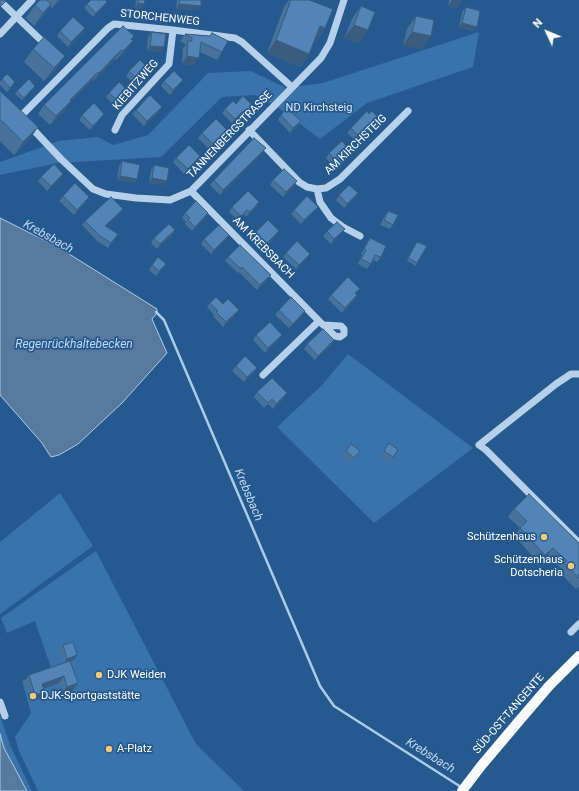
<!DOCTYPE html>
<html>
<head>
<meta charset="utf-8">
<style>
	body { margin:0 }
	#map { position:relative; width:579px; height:791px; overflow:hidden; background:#26598d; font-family:Roboto,sans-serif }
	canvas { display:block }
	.north { position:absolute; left:527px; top:12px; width:40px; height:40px; -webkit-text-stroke:3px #26598d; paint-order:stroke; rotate:314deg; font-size:11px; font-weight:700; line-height:16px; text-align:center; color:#fff }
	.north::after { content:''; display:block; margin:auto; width:14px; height:18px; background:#fff; clip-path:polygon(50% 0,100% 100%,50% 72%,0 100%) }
</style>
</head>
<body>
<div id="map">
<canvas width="579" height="791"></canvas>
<div class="north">N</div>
</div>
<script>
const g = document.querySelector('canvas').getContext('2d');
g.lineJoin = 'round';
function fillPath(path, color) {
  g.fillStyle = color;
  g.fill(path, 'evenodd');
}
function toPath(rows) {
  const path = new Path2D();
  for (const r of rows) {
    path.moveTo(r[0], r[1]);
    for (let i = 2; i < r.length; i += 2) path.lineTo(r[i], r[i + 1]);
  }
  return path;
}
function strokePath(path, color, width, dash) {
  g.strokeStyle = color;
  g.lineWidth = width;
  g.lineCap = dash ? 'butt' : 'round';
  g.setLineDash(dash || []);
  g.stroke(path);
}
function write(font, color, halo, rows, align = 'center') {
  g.font = font + ' Roboto,sans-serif';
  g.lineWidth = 3.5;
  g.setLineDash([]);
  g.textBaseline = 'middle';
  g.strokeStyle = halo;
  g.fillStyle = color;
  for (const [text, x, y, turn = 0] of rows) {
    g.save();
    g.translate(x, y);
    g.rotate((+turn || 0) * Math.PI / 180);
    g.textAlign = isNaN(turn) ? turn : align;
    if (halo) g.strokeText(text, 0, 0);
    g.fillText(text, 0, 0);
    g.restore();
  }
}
fillPath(toPath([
	[479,32,473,67,367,103,320,139,279,108,255,95,222,97,161,157,58,163,0,175,0,162,59,141,98,137,113,145,148,135,208,73,251,71,286,88,323,83],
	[348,354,473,448,374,523,277,427,322,385],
	[60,493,93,546,0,614,0,542],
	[96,551,196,744,244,791,38,791,19,751,15,737,31,713,22,681,51,668,35,621,7,633,1,618],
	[0,715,10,745,32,791,27,791,4,748,0,734]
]), '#3a73a9');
const water = toPath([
	[0,218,58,247,157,309,157,313,152,319,167,353,122,403,78,444,59,455,51,457,42,443,0,395,0,218],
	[0,734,4,748,27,791,0,791,0,734]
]);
fillPath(water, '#57799d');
strokePath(water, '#a9cceb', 1);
strokePath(toPath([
	[156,312,164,320,320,686,334,706,461,787]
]), '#a9cceb', 2.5);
strokePath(toPath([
	[0,1,47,46],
	[0,34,32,0],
	[21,116,108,28,114,24,173,30,235,38,242,42,292,87],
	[29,125,61,159,93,189,106,194,136,198,170,200,191,191,321,58,330,43,344,0],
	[115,130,122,115,169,64,173,30],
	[249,130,299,182,307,187,317,189,320,202,331,218,343,227,360,236],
	[317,189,326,188,340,179,408,111],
	[191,191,319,321,335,336,340,337,344,334,344,329,341,326,324,325],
	[579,374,571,374,556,384,479,445,486,450,579,543],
	[263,375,319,321],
	[571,632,579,624],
	[0,702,5,716]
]), '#b5d0ea', 7);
strokePath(toPath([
	[462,791,481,766,519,721,549,686,579,656]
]), '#f9fbfe', 10);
fillPath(toPath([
	[40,0,60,0,52,8,50,6,41,18,34,26,26,18,35,5],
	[136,0,145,0,144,4,141,9,135,8],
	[177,0,201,0,201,6,197,10,176,9],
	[289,0,309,0,325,28,316,41,314,40,309,54,300,67,267,53,284,7],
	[449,0,462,0,456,8,448,6],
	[107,2,104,6,93,17,84,8,87,4],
	[361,6,368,30,359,43,344,38,352,19],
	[466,7,473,31,459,28,462,12],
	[416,16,431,36,422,49,403,45,407,29],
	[60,31,82,33,68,47,57,36],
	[152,32,161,52,147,50,148,37],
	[212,33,222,52,217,60,200,52,194,65,182,64,183,48,186,45,180,41,185,34,210,36],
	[134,36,131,39,127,50,116,60,115,59,93,81,92,80,71,101,65,110,50,125,38,114,44,105],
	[33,49,65,56,56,69,44,81,24,62],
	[129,71,152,72,149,77,138,88,126,76],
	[2,79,12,87,7,92,0,85,0,82],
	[164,81,179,85,170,95,161,86],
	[34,88,22,100,15,94,17,91],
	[0,91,38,127,29,140,14,155,0,141],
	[109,93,125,95,114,106,106,97],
	[236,104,250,111,243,118,240,115,232,123,222,113,225,109],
	[136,110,159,111,144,126,132,114],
	[369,114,377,124,358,143,347,133,351,128],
	[82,115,101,118,90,130,79,120],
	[281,115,301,121,298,126,290,133,278,120],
	[202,133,224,135,209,149,198,138],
	[262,153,220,195,210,185,214,180],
	[329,153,352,153,349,157,337,170,326,158],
	[176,158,197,161,184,174,173,162],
	[122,161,137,179,134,183,117,180,119,166],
	[154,165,164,185,149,183,151,170],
	[63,174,60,179,47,191,38,181,41,177],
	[273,180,294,186,283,197,270,185],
	[339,195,355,198,344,208,336,200],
	[63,196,86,202,74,215,59,201],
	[259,202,256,207,246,217,244,214,238,220,229,212,232,207],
	[318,207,301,224,291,214,294,210],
	[123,209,120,213,106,226,118,234,108,248,97,241,82,225,85,221],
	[388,211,393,225,390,229,380,225,385,215],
	[185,213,208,213,205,218,192,231,185,224,186,222,182,218],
	[327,231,341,233,331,244,323,236],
	[255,233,276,236,263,249,252,237],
	[172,235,157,249,151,243,154,238],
	[370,238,381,257,377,262,373,260,367,269,358,264,362,255,361,254,367,243],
	[204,239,226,240,211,254,201,244],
	[417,242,417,263,416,266,407,261],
	[286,253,310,254,307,258,296,269,283,257],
	[228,257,267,280,257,290,239,272,238,273,225,261],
	[166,264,156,276,149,270,152,265],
	[356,294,357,295,354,300,342,313,328,299,331,295],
	[210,303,235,315,223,327,213,316,214,315,207,307],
	[279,310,302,316,289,328,275,315],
	[256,335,279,339,265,353,253,340],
	[334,340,331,345,315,360,304,349,307,344],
	[236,366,257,368,253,373,244,382,232,371],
	[257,392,284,398,273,409,268,404,264,408,254,397],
	[389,443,398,450,389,462,381,455],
	[351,444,360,451,351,463,342,456],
	[514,509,579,543,579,586,576,589,559,572,561,569,547,556,539,563,514,536,520,528,508,517],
	[63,645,77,655,74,660,70,661,73,690,62,693,59,683,44,688,40,698,31,702,24,682,29,675,64,663,59,650]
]), '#47729c');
fillPath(toPath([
	[58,0,60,0,52,8],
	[452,0,462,0,456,8,448,6],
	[107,2,104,6,93,17,96,13],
	[138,3,144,4,141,9,135,8],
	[51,4,41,18,34,26,43,13],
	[179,4,201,6,197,10,176,9],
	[462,23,477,27,473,31,459,28],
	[354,25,368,30,359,43,344,38],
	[320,26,325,28,316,41,311,39],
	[85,28,82,33,68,47,71,42],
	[412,32,431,36,422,49,403,45],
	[276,40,309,54,300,67,267,53],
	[133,41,127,50,116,60,123,51],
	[150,46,164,47,161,52,147,50],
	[121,50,115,59,93,81,99,73],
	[65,56,56,69,44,81,54,68],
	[187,56,199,58,194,65,182,64],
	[98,72,92,80,71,101,65,110,50,125,56,116,70,100],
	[152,72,149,77,138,88,141,83],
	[183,80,179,85,170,95,173,90],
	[15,82,12,87,7,92,10,88],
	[128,91,125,95,114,106,118,101],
	[253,106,250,111,243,118,246,114],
	[162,107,159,111,144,126,147,121],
	[243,111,240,115,232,123,235,119],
	[104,114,101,118,90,130,93,126],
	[380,120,377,124,358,143,361,139],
	[301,121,298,126,290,133,293,128],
	[38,127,29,140,14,155,23,142],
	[227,130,224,135,209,149,213,144],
	[266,148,262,153,220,195,223,190],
	[352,153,349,157,337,170,340,165],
	[200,156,197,161,184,174,188,169],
	[63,174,60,179,47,191,51,186],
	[120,176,137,179,134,183,117,180],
	[152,178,167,181,164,185,149,183],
	[297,181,294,186,283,197,286,192],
	[358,193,355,198,344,208,347,204],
	[89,197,86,202,74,215,77,210],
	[259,202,256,207,246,217,250,212],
	[123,209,120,213,102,230,105,226],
	[247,210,244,214,238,220,241,216],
	[208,213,205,218,192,231,195,227],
	[345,229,341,233,331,244,334,239],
	[175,230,172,235,157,249,160,244],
	[279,231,276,236,263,249,266,244],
	[229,235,226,240,211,254,214,250],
	[310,254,307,258,296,269,299,265],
	[271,275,267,280,257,290,260,285],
	[357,295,354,300,342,313,345,308],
	[239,310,235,315,223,327,226,322],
	[305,311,302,316,289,328,293,324],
	[282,335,279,339,265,353,268,348],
	[334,340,331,345,315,360,318,356],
	[257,368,253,373,244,382,247,377],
	[287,393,284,398,273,409,276,404],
	[553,548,547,556,539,563,545,555],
	[77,655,74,660,64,663,67,659],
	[64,676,59,683,38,691,42,684],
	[78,683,73,690,62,693,67,687],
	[45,692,40,698,31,702,35,695]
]), '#395c7f');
const building = toPath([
	[0,0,4,0,6,1,0,7,0,0],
	[40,0,46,0,51,4,43,13,35,5,40,0],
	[91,0,105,0,107,2,96,13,87,4,91,0],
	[138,0,145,0,144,4,138,3,138,0],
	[180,0,201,0,201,6,179,4,180,0],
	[291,0,309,0,333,9,325,28,320,26,309,54,276,40,291,0],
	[361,6,375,12,368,30,354,25,361,6],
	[466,7,480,11,477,27,462,23,466,7],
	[416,16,434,20,431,36,412,32,416,16],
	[73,17,85,28,71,42,60,31,73,17],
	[123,26,134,36,131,39,133,41,123,51,121,50,99,73,98,72,70,100,71,101,56,116,44,105,123,26],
	[152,32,166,34,164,47,150,46,152,32],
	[212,33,228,41,222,52,201,42,199,58,187,56,188,41,192,41,192,38,185,34,210,36,212,33],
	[44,37,65,56,54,68,33,49,44,37],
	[140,60,152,72,141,83,129,71,140,60],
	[174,71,183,80,173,90,164,81,174,71],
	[7,74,15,82,10,88,2,79,7,74],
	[29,79,35,86,24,98,17,91,29,79],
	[119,82,128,91,118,101,109,93,119,82],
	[0,91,38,127,23,142,0,119,0,91],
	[150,95,162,107,147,121,136,110,150,95],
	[243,96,253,106,246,114,243,111,235,119,225,109,233,101,236,104,243,96],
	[94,103,104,114,93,126,82,115,94,103],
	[284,111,291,112,301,121,293,128,281,115,284,111],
	[367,111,369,114,372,111,380,120,361,139,351,128,367,111],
	[216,119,227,130,213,144,202,133,216,119],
	[254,138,266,148,223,190,214,180,254,138],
	[342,141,352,153,340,165,329,153,342,141],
	[189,145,200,156,188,169,176,158,189,145],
	[122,161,140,165,137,179,120,176,122,161],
	[54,164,63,174,51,186,41,177,54,164],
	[154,165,169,168,167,181,152,178,154,165],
	[284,169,297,181,286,192,273,180,284,169],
	[75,183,89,197,77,210,63,196,75,183],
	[349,185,358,193,347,204,339,195,349,185],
	[248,191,259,202,250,212,247,210,241,216,232,207,248,191],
	[307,196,318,207,304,220,294,210,307,196],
	[111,197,123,209,105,226,118,234,111,243,100,236,85,221,111,197],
	[196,201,208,213,195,227,188,220,190,218,185,213,196,201],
	[388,211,398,215,393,225,384,220,388,211],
	[268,220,279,231,266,244,255,233,268,220],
	[337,222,345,229,334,239,327,231,337,222],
	[169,224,175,230,160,244,154,238,169,224],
	[219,225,229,235,214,250,204,239,219,225],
	[370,238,386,246,381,257,375,255,371,264,361,259,366,250,364,249,370,238],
	[297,241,310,254,299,265,286,253,297,241],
	[417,242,427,246,417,263,408,258,417,242],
	[240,245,271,275,260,285,242,267,241,269,228,257,240,245],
	[158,257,166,264,159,271,152,265,158,257],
	[348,277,360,289,355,293,357,295,345,308,331,295,348,277],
	[216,297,223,304,228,299,239,310,226,322,216,312,218,311,210,303,216,297],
	[291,297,305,311,293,324,279,310,291,297],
	[270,322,282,335,268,348,256,335,270,322],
	[323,329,334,340,318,356,307,344,323,329],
	[245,356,257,368,247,377,236,366,245,356],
	[272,378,287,393,276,404,272,399,268,403,257,392,272,378],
	[389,443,398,450,393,457,384,451,389,443],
	[351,444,360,451,354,458,346,451,351,444],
	[529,494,579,543,579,578,564,563,567,561,553,548,545,555,520,528,527,521,514,509,529,494],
	[73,642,77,655,67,659,63,645,73,642],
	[70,661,78,683,67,687,64,676,42,684,45,692,35,695,29,675,70,661]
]);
fillPath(building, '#5284b5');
strokePath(building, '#395c7f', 1);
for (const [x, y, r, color] of [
	[544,537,4,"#f4c979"],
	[571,566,4,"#f4c979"],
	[99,675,4,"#f4c979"],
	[33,696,4,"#f4c979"],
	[109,749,4,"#f4c979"]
]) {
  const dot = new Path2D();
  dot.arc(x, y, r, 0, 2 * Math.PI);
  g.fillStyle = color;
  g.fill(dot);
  strokePath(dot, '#26598d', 1.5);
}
write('11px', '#fff', '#26598d', [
	["STORCHENWEG",160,18,6],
	["KIEBITZWEG",136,85,-49],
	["TANNENBERGSTRASSE",230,135,-46],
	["AM KIRCHSTEIG",356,145,-44],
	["AM KREBSBACH",263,248,45],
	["SÜD-OST-TANGENTE",509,714,-49]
]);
write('11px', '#d9e9f8', '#26598d', [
	["ND Kirchsteig",319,108]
]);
write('11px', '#fff', '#26598d', [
	["Schützenhaus",536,537,"right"],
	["Schützenhaus",563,560,"right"],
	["Dotscheria",563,573,"right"],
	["DJK Weiden",107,675],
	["DJK-Sportgaststätte",41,696],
	["A-Platz",117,749]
], 'left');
write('italic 12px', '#c1daf2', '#26598d', [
	["Krebsbach",48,237,29],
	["Regenrückhaltebecken",74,345],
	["Krebsbach",248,495,67],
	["Krebsbach",430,756,32]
]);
</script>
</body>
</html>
